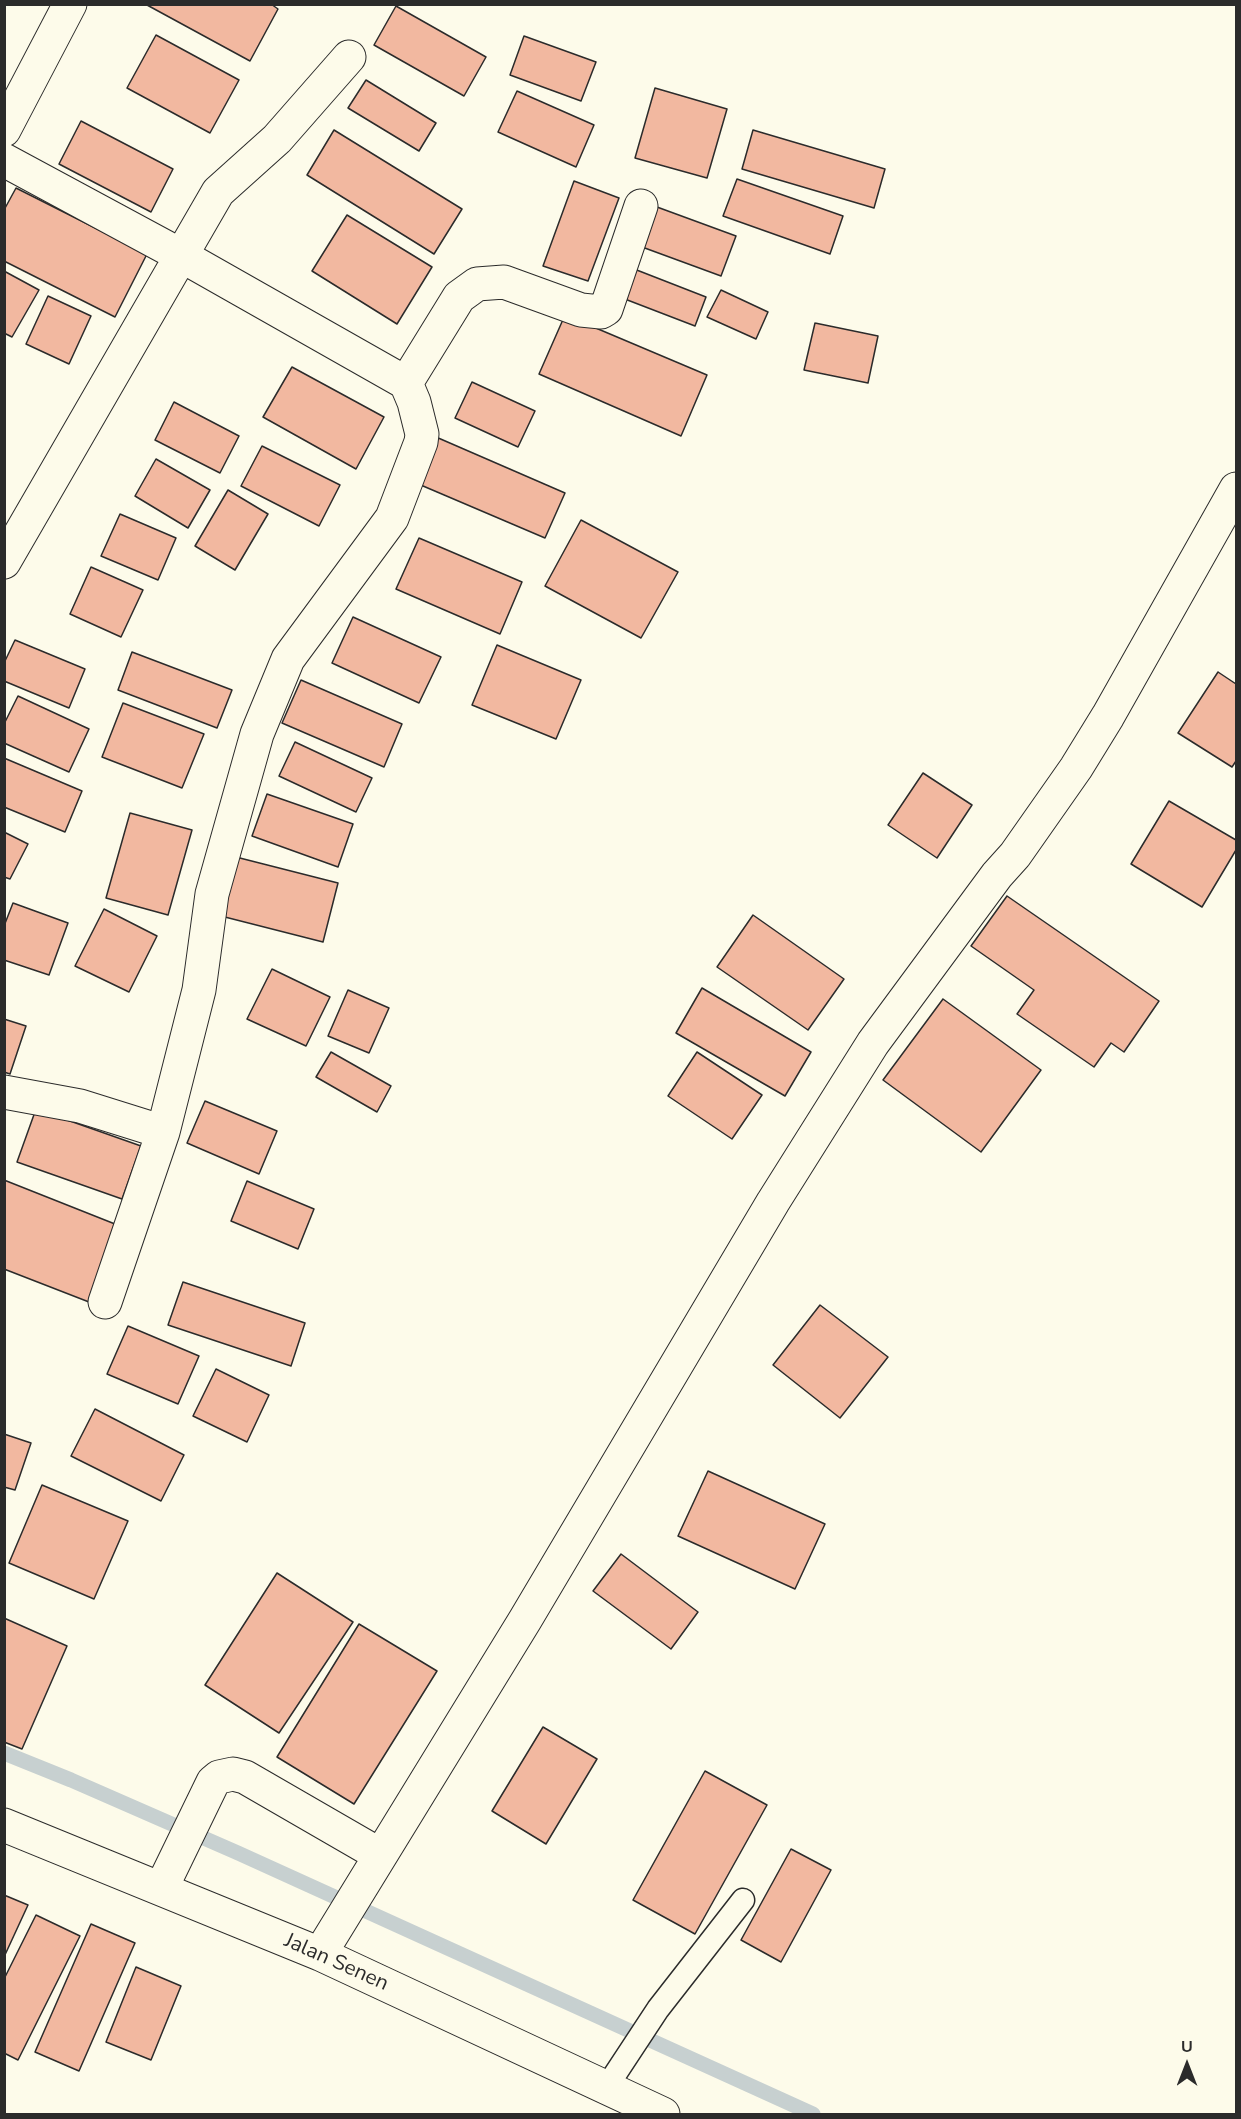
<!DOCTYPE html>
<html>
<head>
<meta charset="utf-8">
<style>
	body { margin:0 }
	#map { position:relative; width:1241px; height:2119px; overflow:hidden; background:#fdfbea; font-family:"Nunito Sans",sans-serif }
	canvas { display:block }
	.frame { position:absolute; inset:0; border:6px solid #2b2b2b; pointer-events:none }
	.north { position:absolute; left:1157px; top:2035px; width:60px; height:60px; -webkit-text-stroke:4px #fdfbea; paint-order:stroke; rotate:0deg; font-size:16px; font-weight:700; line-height:24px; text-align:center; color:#2b2b2b }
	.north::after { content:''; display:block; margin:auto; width:21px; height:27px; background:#2b2b2b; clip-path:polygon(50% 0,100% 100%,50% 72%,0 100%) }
</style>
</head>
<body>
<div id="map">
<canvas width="1241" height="2119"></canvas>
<div class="frame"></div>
<div class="north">U</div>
</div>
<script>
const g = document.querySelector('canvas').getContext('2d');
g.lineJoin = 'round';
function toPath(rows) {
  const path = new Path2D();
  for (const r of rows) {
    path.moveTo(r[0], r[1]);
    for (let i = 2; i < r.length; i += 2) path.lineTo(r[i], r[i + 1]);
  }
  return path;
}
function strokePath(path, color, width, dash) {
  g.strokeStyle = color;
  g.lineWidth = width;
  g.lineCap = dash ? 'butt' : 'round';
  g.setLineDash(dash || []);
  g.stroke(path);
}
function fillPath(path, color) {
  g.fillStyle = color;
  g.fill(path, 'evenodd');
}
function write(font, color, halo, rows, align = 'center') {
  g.font = font + ' "Nunito Sans",sans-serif';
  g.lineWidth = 4.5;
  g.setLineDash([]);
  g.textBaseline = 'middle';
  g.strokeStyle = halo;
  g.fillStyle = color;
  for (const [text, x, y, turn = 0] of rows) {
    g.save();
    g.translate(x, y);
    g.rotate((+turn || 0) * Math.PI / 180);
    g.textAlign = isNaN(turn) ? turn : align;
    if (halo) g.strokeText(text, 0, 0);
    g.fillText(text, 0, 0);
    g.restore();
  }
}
strokePath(toPath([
	[4,1753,71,1780,238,1853,813,2114]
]), '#c7d0d0', 15);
const building = toPath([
	[271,4,278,9,250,61,147,5,271,4],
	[396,6,486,57,464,96,374,45,396,6],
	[156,35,239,80,210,133,127,88,156,35],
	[524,36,596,62,581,101,510,75,524,36],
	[366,80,436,123,419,151,348,108,366,80],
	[655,88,727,109,707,178,635,158,655,88],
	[517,91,594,125,576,167,498,132,517,91],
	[81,121,173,169,151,212,59,164,81,121],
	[334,130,462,209,434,254,307,175,334,130],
	[753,130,885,169,874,208,742,169,753,130],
	[737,179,843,216,830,254,723,216,737,179],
	[574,181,619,198,588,281,543,266,574,181],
	[16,188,147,254,115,317,4,261,4,210,16,188],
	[657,207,736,236,721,276,642,247,657,207],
	[347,215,432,267,397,324,312,271,347,215],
	[629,267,706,297,695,326,617,296,629,267],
	[4,271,39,290,12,337,4,333,4,271],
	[721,290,768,312,756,339,707,317,721,290],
	[48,296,91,316,69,364,26,344,48,296],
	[565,315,707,375,681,436,539,374,565,315],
	[815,323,878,336,868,383,804,370,815,323],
	[292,367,384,417,356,469,263,417,292,367],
	[472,382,535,411,518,447,455,418,472,382],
	[174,402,239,436,220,473,155,440,174,402],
	[436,437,565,493,545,538,416,483,436,437],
	[262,446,340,485,319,526,241,486,262,446],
	[156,459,210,490,188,528,135,496,156,459],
	[228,490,268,514,235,570,195,546,228,490],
	[120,514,176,538,158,580,101,556,120,514],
	[581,520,678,572,641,638,545,586,581,520],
	[419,538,522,582,500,634,396,589,419,538],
	[91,567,143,590,121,637,70,614,91,567],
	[353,617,441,657,419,703,332,663,353,617],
	[15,640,85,669,69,708,4,681,4,663,15,640],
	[497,645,581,680,556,739,472,705,497,645],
	[132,652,232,690,217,728,118,690,132,652],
	[1218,672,1236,684,1236,761,1232,767,1178,733,1218,672],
	[301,680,402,724,384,767,282,723,301,680],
	[18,696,89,729,69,772,4,743,4,724,18,696],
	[123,703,204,734,182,788,102,757,123,703],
	[295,742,372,778,356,812,279,776,295,742],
	[4,758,82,791,65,832,4,807,4,758],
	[923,773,972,805,937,858,888,825,923,773],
	[267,794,353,824,338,867,252,836,267,794],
	[1169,801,1236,840,1236,850,1202,907,1131,864,1169,801],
	[130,813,192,830,168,915,106,898,130,813],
	[4,832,28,844,10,879,4,877,4,832],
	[232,856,338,883,323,942,217,915,232,856],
	[1007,896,1159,1001,1124,1052,1111,1043,1094,1067,1017,1014,1034,990,971,946,1007,896],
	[13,903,68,923,49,975,4,960,4,926,13,903],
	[104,909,157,936,129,992,75,966,104,909],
	[753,915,844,979,808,1030,717,967,753,915],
	[272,969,330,997,306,1046,247,1019,272,969],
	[702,988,811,1052,785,1096,676,1033,702,988],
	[348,990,389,1008,369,1053,328,1036,348,990],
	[943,999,1041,1070,981,1152,883,1080,943,999],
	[4,1019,26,1026,10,1074,4,1072,4,1019],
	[331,1052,391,1086,377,1112,316,1077,331,1052],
	[697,1052,762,1095,732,1139,668,1096,697,1052],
	[205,1101,277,1131,259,1174,187,1143,205,1101],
	[36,1109,141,1146,122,1199,17,1162,36,1109],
	[4,1180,120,1226,89,1302,4,1269,4,1180],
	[247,1181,314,1209,298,1249,231,1221,247,1181],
	[183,1282,305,1323,291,1366,168,1325,183,1282],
	[820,1305,888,1357,840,1418,773,1365,820,1305],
	[128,1326,199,1356,178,1404,107,1374,128,1326],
	[216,1369,269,1395,247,1442,193,1416,216,1369],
	[95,1409,184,1455,161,1501,71,1456,95,1409],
	[4,1434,31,1443,15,1490,4,1487,4,1434],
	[708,1471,825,1524,795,1589,678,1536,708,1471],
	[42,1485,128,1521,94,1599,9,1563,42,1485],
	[621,1554,698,1612,671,1649,593,1591,621,1554],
	[277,1573,353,1622,279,1733,205,1685,277,1573],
	[4,1618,67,1646,22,1749,4,1742,4,1618],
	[359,1624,437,1671,354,1804,277,1757,359,1624],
	[543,1727,597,1759,546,1844,492,1811,543,1727],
	[705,1771,767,1805,695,1934,633,1900,705,1771],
	[791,1849,831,1870,781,1962,741,1940,791,1849],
	[4,1895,28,1905,4,1957,4,1895],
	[36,1915,80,1936,18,2060,4,2053,4,1979,36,1915],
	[91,1924,135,1943,79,2071,35,2052,91,1924],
	[136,1967,181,1986,151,2060,106,2042,136,1967]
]);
fillPath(building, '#f2b8a0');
strokePath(building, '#2b2b2b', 1.5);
const lane = toPath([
	[606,2088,658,2009,743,1900]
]);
const street = toPath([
	[4,160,182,256,406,383,414,402,422,434,421,442,392,518,288,659,257,734,212,894,199,990,163,1132,80,1106,4,1092],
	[406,383,459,297,477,284,504,282,581,310,601,312,606,309,641,206],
	[4,562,218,192,277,139,349,57],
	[105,1302,163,1132],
	[4,1825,320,1954,663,2114],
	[161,1889,213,1782,219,1777,233,1774,245,1777,380,1855],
	[320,1954,525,1620,773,1202,873,1043,997,875,1015,855,1076,768,1108,716,1236,489]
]);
const secondary = toPath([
	[4,130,70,4]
]);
strokePath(lane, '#2b2b2b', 25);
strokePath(street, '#2b2b2b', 35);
strokePath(secondary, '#2b2b2b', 35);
strokePath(lane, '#fdfbea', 22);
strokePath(street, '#fdfbea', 33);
strokePath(secondary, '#fdfbea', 33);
write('21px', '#2b2b2b', '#fdfbea', [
	["Jalan Senen",336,1963,24]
]);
</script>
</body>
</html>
